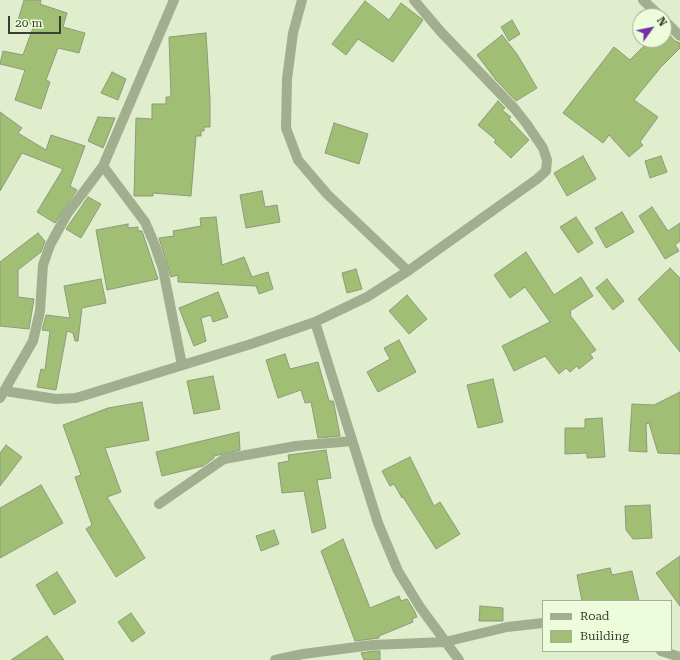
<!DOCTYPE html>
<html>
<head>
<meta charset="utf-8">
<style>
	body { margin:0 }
	#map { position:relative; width:680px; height:660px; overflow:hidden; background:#e0eece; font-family:"Roboto Serif",serif }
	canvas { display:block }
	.legend { position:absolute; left:542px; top:600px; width:130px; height:52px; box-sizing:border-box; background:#edfcdb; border:1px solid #a5b097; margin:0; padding:5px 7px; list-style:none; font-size:12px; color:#393f32 }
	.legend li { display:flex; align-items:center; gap:8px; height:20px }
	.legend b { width:20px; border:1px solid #a5b097 }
	.north { position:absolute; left:632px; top:8px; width:40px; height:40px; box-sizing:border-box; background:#edfcdb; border:1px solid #a5b097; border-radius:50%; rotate:57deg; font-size:11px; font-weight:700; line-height:16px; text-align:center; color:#393f32 }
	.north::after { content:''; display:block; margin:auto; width:14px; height:18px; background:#7431a6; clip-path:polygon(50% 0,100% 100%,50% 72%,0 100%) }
	.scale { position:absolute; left:8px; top:16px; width:53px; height:18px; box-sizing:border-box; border:2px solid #393f32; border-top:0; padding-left:5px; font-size:12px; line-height:14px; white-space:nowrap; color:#393f32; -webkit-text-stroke:3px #edfcdb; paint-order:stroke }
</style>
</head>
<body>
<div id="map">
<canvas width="680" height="660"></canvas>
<ul class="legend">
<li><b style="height:5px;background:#a1af8f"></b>Road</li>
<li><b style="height:11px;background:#a0be74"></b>Building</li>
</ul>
<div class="north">N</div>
<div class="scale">20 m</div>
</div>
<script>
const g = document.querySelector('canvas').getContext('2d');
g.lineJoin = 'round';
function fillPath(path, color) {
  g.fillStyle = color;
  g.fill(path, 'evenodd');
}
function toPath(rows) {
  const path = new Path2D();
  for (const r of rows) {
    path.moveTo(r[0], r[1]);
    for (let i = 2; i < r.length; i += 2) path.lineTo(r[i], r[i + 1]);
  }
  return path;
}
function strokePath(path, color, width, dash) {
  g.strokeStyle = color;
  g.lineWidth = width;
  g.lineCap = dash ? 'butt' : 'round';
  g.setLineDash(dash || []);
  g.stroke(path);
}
const building = toPath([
	[24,0,41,0,40,4,67,13,63,27,85,33,79,53,58,48,46,80,50,82,41,109,15,100,25,70,0,64,3,51,23,55,34,25,18,20,24,0],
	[365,1,389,20,401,3,423,20,393,62,358,39,346,55,332,44,365,1],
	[512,20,520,34,509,41,501,27,512,20],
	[664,29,675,41,680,43,680,48,661,67,634,100,658,117,640,142,643,145,629,157,609,135,603,143,563,113,614,47,630,60,650,40,664,40,664,29],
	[206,33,210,99,210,127,204,127,204,131,201,131,201,136,196,136,191,196,153,193,153,196,134,196,136,118,152,119,152,104,166,104,166,97,171,97,169,37,206,33],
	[502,35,517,54,537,88,516,101,496,80,477,55,502,35],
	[112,72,126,79,118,100,101,93,112,72],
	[498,101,505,108,502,110,511,117,509,119,529,140,511,158,494,142,496,140,478,125,498,101],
	[0,112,22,128,18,133,46,150,51,135,85,146,70,186,77,190,55,223,37,212,63,169,22,153,0,191,0,112],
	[98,117,115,118,103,148,88,141,98,117],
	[334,123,368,134,359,164,325,153,334,123],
	[583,156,596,179,567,196,554,173,583,156],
	[661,156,667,172,650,178,645,161,661,156],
	[262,191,265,207,277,205,280,222,246,228,240,195,262,191],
	[88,197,101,204,81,238,66,229,88,197],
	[652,207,668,231,680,223,680,241,675,245,679,251,665,259,639,216,652,207],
	[622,212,634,232,606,248,595,228,622,212],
	[216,217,222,265,244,257,252,277,268,272,273,289,259,294,256,286,178,282,178,275,171,277,159,238,174,236,173,231,201,226,200,218,216,217],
	[576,217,593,243,578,253,560,227,576,217],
	[128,224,128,228,138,227,138,231,142,231,158,279,107,290,96,230,128,224],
	[38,233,45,241,41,252,18,270,18,297,34,299,29,329,0,326,0,262,38,233],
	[526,252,554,295,581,277,593,296,570,311,571,314,570,315,596,350,590,354,593,358,579,369,577,366,570,372,566,368,559,374,545,356,514,371,502,346,550,322,525,287,510,298,494,275,526,252],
	[670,268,680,278,680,352,638,299,670,268],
	[356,269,362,289,347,293,342,273,356,269],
	[101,279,106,303,82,308,78,341,75,341,73,333,67,331,56,390,37,387,41,369,45,370,50,331,42,330,46,315,70,318,64,286,101,279],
	[607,279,624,301,613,310,596,288,607,279],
	[218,292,228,317,213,322,211,315,201,318,206,341,194,346,179,308,218,292],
	[407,295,427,319,409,334,389,311,407,295],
	[399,340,416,372,378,392,367,372,390,359,384,348,399,340],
	[285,354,290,369,318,362,329,401,333,401,334,404,340,436,318,438,311,402,305,403,301,390,278,398,266,360,285,354],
	[213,376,220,409,194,414,187,381,213,376],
	[493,379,503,422,478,428,467,385,493,379],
	[680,392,680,454,658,453,649,423,646,424,647,452,629,451,632,404,654,405,680,392],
	[142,402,149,440,105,448,121,492,107,497,145,558,116,577,86,529,92,525,75,477,81,475,63,425,108,408,142,402],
	[602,418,605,457,587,458,587,453,565,454,565,428,585,428,585,419,602,418],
	[239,432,240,450,214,456,214,458,203,466,162,476,156,452,239,432],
	[6,445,22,457,0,486,0,453,6,445],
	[326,450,331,478,317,480,326,528,312,533,304,491,282,493,278,463,289,461,288,455,326,450],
	[410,457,434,506,440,502,460,534,436,549,403,497,402,498,394,484,390,486,382,471,410,457],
	[41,485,63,523,0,558,0,508,41,485],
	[650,505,652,538,633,539,626,530,625,506,650,505],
	[274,530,279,544,261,551,256,536,274,530],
	[343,539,370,608,399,596,401,601,407,599,414,610,417,617,412,619,413,622,379,636,379,638,355,641,321,551,343,539],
	[680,556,680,606,656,573,680,556],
	[610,568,612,575,632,571,639,601,582,601,577,575,610,568],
	[57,572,76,602,54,615,36,585,57,572],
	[480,606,503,608,503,621,479,621,480,606],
	[131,613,145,633,132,642,118,622,131,613],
	[47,636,64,660,11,660,47,636],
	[373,651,380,651,380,660,364,660,361,653,373,651]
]);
fillPath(building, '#a0be74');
strokePath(building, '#8d9a7d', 1);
strokePath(toPath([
	[302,0,293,33,287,79,286,128,298,160,327,194,408,271],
	[643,0,660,16],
	[664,20,680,36],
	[103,166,145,222,154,243,163,269,182,365],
	[315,322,378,523,398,571,420,607,459,660],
	[5,391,56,399,76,398,251,344,315,322,367,297,408,271,537,179,546,171,547,160,543,148,526,123,514,108,441,32,414,0],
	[0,398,33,341,40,311,43,265,50,245,67,214,103,166,174,0],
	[159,504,224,459,296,446,352,441],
	[661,651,680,657],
	[275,660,303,654,372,645,445,642,507,627,543,623]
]), '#a1af8f', 10);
</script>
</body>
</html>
